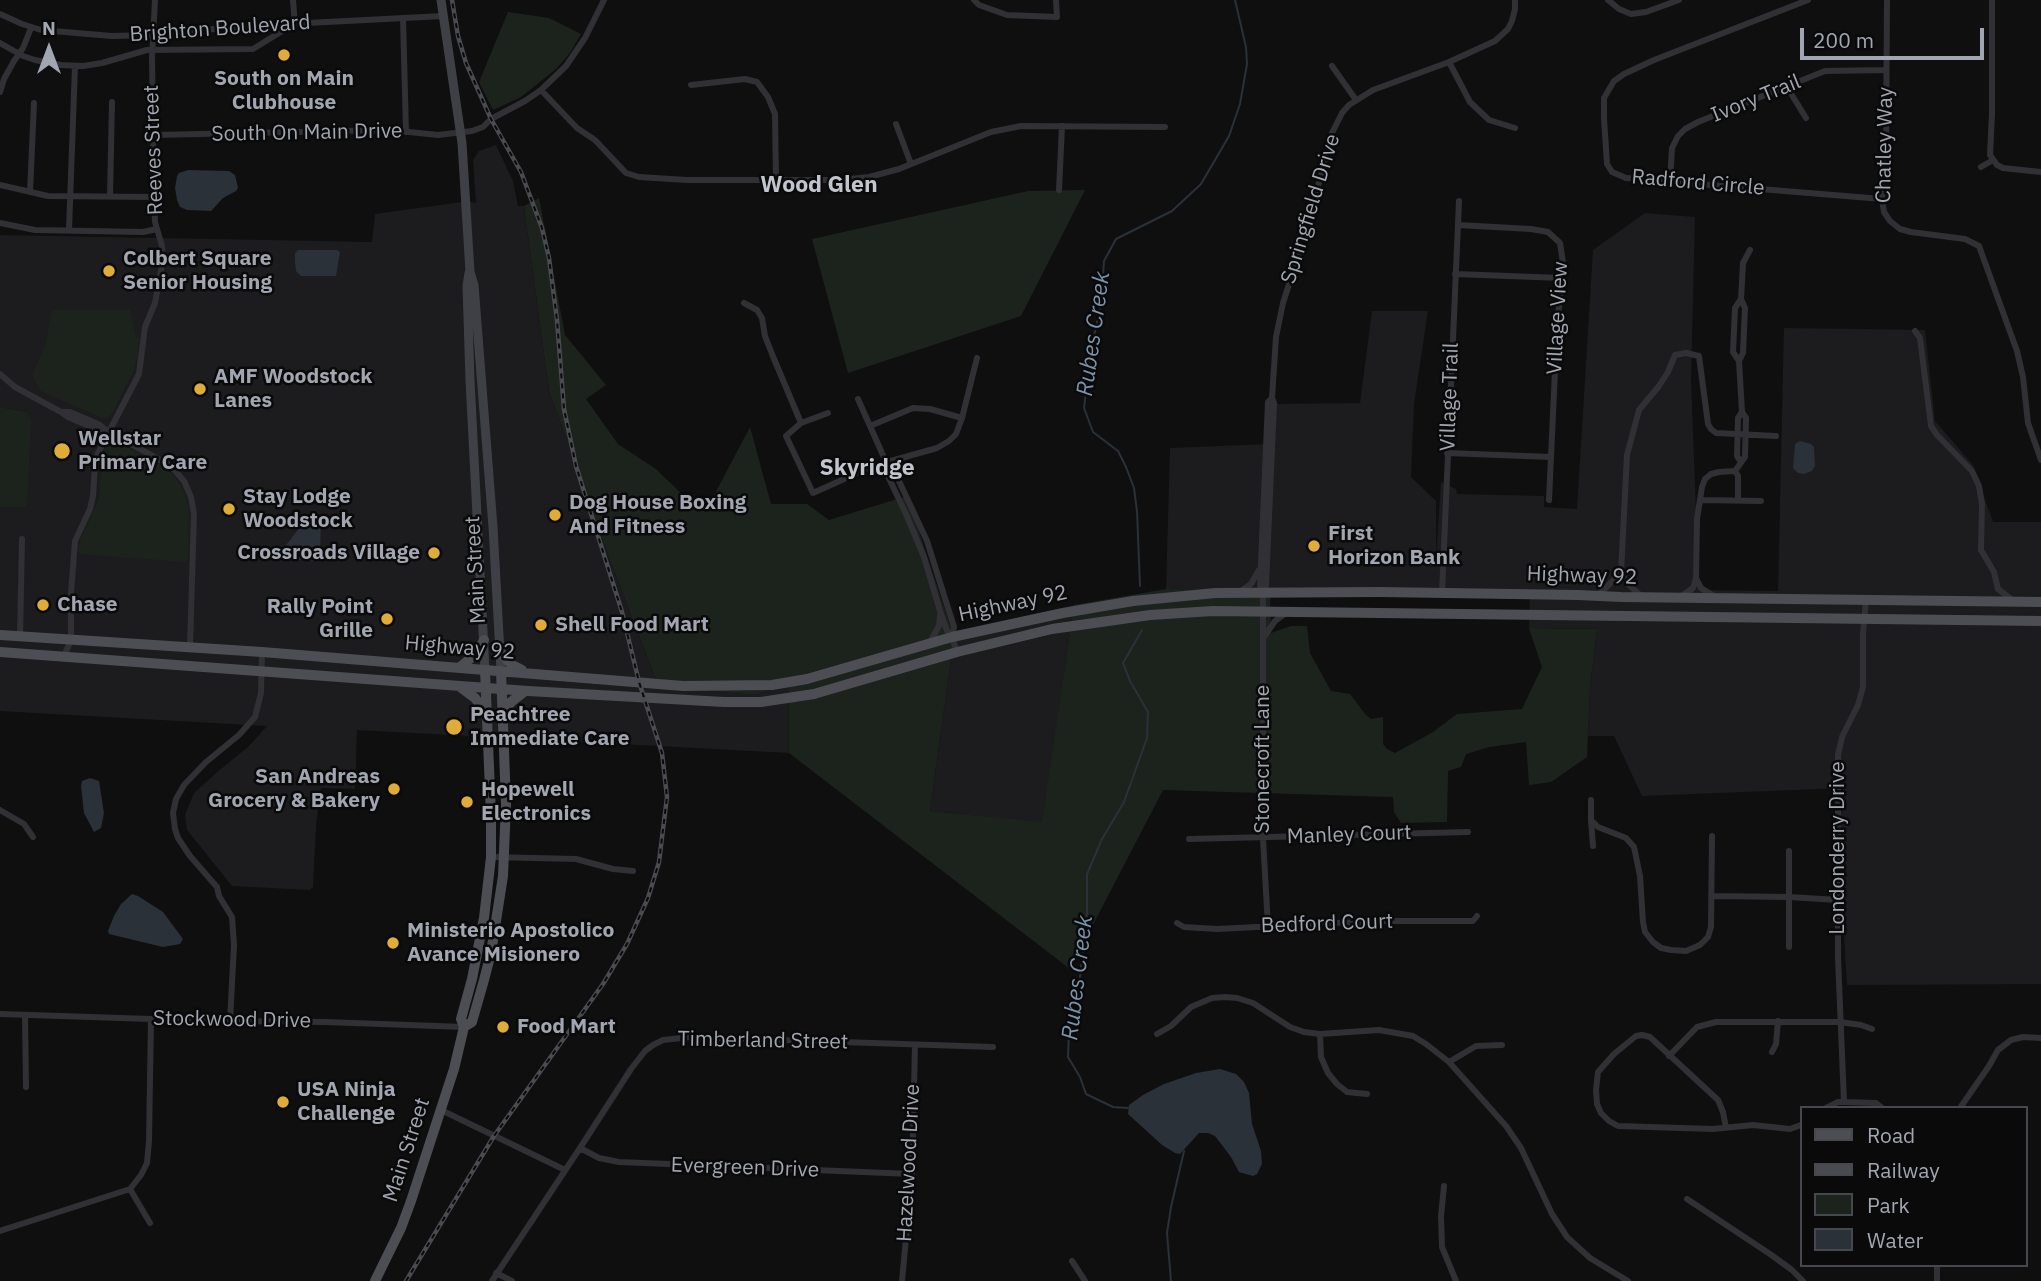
<!DOCTYPE html>
<html>
<head>
<meta charset="utf-8">
<style>
	body { margin:0 }
	#map { position:relative; width:2041px; height:1281px; overflow:hidden; background:#0f0f10; font-family:"IBM Plex Sans",sans-serif }
	canvas { display:block }
	.legend { position:absolute; left:1800px; top:1106px; width:228px; height:161px; box-sizing:border-box; background:#0a0a0b; border:2px solid #47484d; margin:0; padding:9px 12px; list-style:none; font-size:21px; color:#a2a6b0 }
	.legend li { display:flex; align-items:center; gap:14px; height:35px }
	.legend b { width:35px; border:2px solid #47484d }
	.north { position:absolute; left:14px; top:14px; width:70px; height:70px; -webkit-text-stroke:5px #0a0a0b; paint-order:stroke; rotate:0deg; font-size:19px; font-weight:700; line-height:28px; text-align:center; color:#a2a6b0 }
	.north::after { content:''; display:block; margin:auto; width:24px; height:32px; background:#a2a6b0; clip-path:polygon(50% 0,100% 100%,50% 72%,0 100%) }
	.scale { position:absolute; left:1800px; top:28px; width:184px; height:32px; box-sizing:border-box; border:4px solid #a2a6b0; border-top:0; padding-left:9px; font-size:21px; line-height:24px; white-space:nowrap; color:#a2a6b0; -webkit-text-stroke:5px #0a0a0b; paint-order:stroke }
</style>
</head>
<body>
<div id="map">
<canvas width="2041" height="1281"></canvas>
<ul class="legend">
<li><b style="height:9px;background:#4d4e54"></b>Road</li>
<li><b style="height:9px;background:#4a4b50"></b>Railway</li>
<li><b style="height:19px;background:#1c231d"></b>Park</li>
<li><b style="height:19px;background:#2a3138"></b>Water</li>
</ul>
<div class="north">N</div>
<div class="scale">200 m</div>
</div>
<script>
const g = document.querySelector('canvas').getContext('2d');
g.lineJoin = 'round';
function fillPath(path, color) {
  g.fillStyle = color;
  g.fill(path, 'evenodd');
}
function toPath(rows) {
  const path = new Path2D();
  for (const r of rows) {
    path.moveTo(r[0], r[1]);
    for (let i = 2; i < r.length; i += 2) path.lineTo(r[i], r[i + 1]);
  }
  return path;
}
function strokePath(path, color, width, dash) {
  g.strokeStyle = color;
  g.lineWidth = width;
  g.lineCap = dash ? 'butt' : 'round';
  g.setLineDash(dash || []);
  g.stroke(path);
}
function write(font, color, halo, rows, align = 'center') {
  g.font = font + ' "IBM Plex Sans",sans-serif';
  g.lineWidth = 5;
  g.setLineDash([]);
  g.textBaseline = 'middle';
  g.strokeStyle = halo;
  g.fillStyle = color;
  for (const [text, x, y, turn = 0] of rows) {
    g.save();
    g.translate(x, y);
    g.rotate((+turn || 0) * Math.PI / 180);
    g.textAlign = isNaN(turn) ? turn : align;
    if (halo) g.strokeText(text, 0, 0);
    g.fillText(text, 0, 0);
    g.restore();
  }
}
fillPath(toPath([
	[496,145,513,181,518,206,524,206,549,391,611,563,659,687,756,695,788,683,789,753,357,730,355,789,321,788,316,825,313,887,310,890,232,886,187,830,185,815,194,793,216,773,249,746,267,726,0,711,0,507,27,507,27,412,0,407,0,235,372,242,375,214,469,201,476,203,473,160,479,151],
	[1645,213,1695,217,1691,381,1699,590,1778,591,1784,328,1925,330,1935,421,1973,465,1993,522,2041,522,2041,984,1847,985,1839,848,1843,788,1642,796,1614,736,1588,736,1590,688,1597,629,1529,628,1530,593,1166,589,1170,448,1270,444,1271,404,1360,403,1372,311,1428,311,1414,404,1411,477,1436,501,1436,557,1441,482,1456,489,1457,494,1544,496,1544,507,1577,509,1593,250],
	[1074,605,1043,823,930,811,954,637]
]), '#1c1b1d');
fillPath(toPath([
	[508,12,549,18,581,34,570,53,556,69,521,97,493,110,479,82],
	[1085,190,1021,316,848,373,812,239,1028,191],
	[539,198,565,335,606,385,586,399,618,444,656,469,688,500,710,503,750,427,771,504,807,504,829,520,907,496,954,637,930,811,1042,822,1074,605,1166,589,1270,590,1271,633,1291,626,1307,626,1310,653,1331,691,1350,694,1366,715,1371,719,1383,717,1383,744,1387,749,1395,753,1433,732,1457,714,1522,709,1542,667,1529,628,1597,629,1590,688,1587,757,1551,782,1529,785,1526,742,1489,747,1466,754,1461,767,1448,771,1447,822,1401,823,1394,812,1393,797,1163,790,1070,969,789,753,788,683,756,695,659,687,611,563,549,391,524,206],
	[52,310,130,310,136,337,139,338,138,355,134,370,112,413,108,417,102,418,41,391,32,375,45,346],
	[0,407,27,412,31,420,27,507,0,507],
	[112,440,162,465,173,474,184,491,189,510,188,559,186,562,80,554,78,549,82,536,99,499,102,455,107,442]
]), '#1c231d');
fillPath(toPath([
	[188,170,229,171,235,175,238,188,236,191,223,198,211,211,187,210,180,207,177,200,175,188,177,176,179,173],
	[298,250,337,250,340,252,336,276,301,276,296,271,295,262,295,253],
	[1800,441,1811,444,1814,447,1815,466,1812,471,1804,474,1798,473,1793,468,1795,444],
	[310,514,318,516,321,519,320,556,317,561,284,559,282,554,283,549,297,531,302,518],
	[90,778,99,781,104,813,101,828,94,832,84,813,81,786,82,781],
	[132,894,138,896,163,912,183,939,180,944,163,947,109,934,108,931,114,916,121,904],
	[1220,1069,1236,1074,1244,1082,1249,1093,1252,1124,1261,1151,1262,1164,1257,1174,1253,1176,1239,1172,1231,1157,1215,1136,1208,1133,1199,1133,1180,1154,1175,1153,1162,1145,1128,1114,1129,1105,1143,1095,1164,1084,1196,1073]
]), '#2a3138');
strokePath(toPath([
	[1140,586,1137,511,1134,488,1126,467,1118,451,1093,432,1084,408,1091,350,1101,305,1104,261,1116,239,1172,211,1201,184,1229,136,1240,104,1247,64,1246,47,1235,0],
	[1128,1108,1113,1107,1086,1094,1080,1077,1068,1057,1069,1030,1074,993,1080,977,1087,913,1087,874,1102,839,1124,802,1147,738,1148,712,1130,681,1123,663,1142,630],
	[1171,1281,1167,1233,1171,1207,1184,1151]
]), '#2a3138', 2);
strokePath(toPath([
	[293,0,295,25],
	[974,0,979,5,1007,15,1057,17,1056,0],
	[1608,0,1619,9,1631,14,1646,12,1679,0],
	[1808,0,1654,60,1624,74,1614,81,1604,98,1604,119,1607,164,1612,172,1626,178,1882,199],
	[1887,0,1886,150,1882,199,1884,212,1890,221,1900,229,1911,232,1965,239,1979,246,2017,351,2023,377,2028,423,2041,460],
	[1992,0,1992,113,1990,155,1997,165,2003,168,2041,172],
	[0,14,22,24,41,30,112,36,148,35,158,33,288,24,443,16],
	[403,18,406,132],
	[0,43,23,56,35,60,61,65,83,66,102,63,147,50,253,49,292,25],
	[1449,62,1470,102,1489,120,1515,128],
	[1332,66,1356,100],
	[691,85,745,79,757,82,768,97,775,114,776,180],
	[1787,87,1806,118],
	[541,90,577,128,595,140,626,173,639,177,687,180,840,180,869,177,899,169,991,132,1021,126,1165,127],
	[0,92,4,79,14,61,23,48,31,28],
	[896,124,911,164],
	[153,135,390,130,438,135,472,131,483,127,491,119,525,101,541,90,566,66,585,38,604,0],
	[1981,167,1993,160],
	[1670,182,1672,148,1678,136,1685,129,1698,122,1825,71,1886,70],
	[0,185,48,196,154,197],
	[1059,190,1062,126],
	[30,192,34,103],
	[110,196,112,102],
	[0,223,35,230,143,232,157,229],
	[1458,225,1531,229,1548,232,1560,243,1563,263,1557,328,1549,500],
	[69,230,75,66],
	[1455,274,1562,278],
	[744,303,757,310,762,318,765,336,772,354,801,423],
	[1915,331,1920,338,1931,426,1937,435,1972,471,1979,486,1982,504,1981,550,1994,572,1998,589,2011,599],
	[1739,361,1743,353,1745,308,1741,299,1743,263,1750,250],
	[0,374,15,387,61,412,68,417,96,429,107,432],
	[858,399,886,462,892,466,927,541,954,627,952,637],
	[61,412,70,412,98,424,109,432,171,466,184,481,191,497,194,514,190,647],
	[828,413,801,423,786,436,813,493,873,466,937,448,949,441,956,434,962,418,977,358],
	[870,426,913,408,930,409,962,418],
	[1447,453,1551,457],
	[886,462,884,468,906,514,924,557,940,611,947,631,952,637,957,652],
	[1741,462,1737,456,1738,418,1742,412],
	[1735,471,1738,476,1738,500],
	[1701,500,1761,501],
	[1621,573,1627,455,1639,410,1659,386,1668,372,1675,355,1686,353,1699,356,1708,424,1711,429,1716,433,1776,436],
	[1621,573,1628,584,1642,597],
	[1696,578,1701,588,1714,596],
	[1241,591,1251,584,1259,570],
	[1263,592,1266,586,1274,403,1272,398],
	[1442,593,1459,201],
	[1597,596,1621,573],
	[1680,597,1693,588,1696,578,1697,519,1702,487,1705,479,1711,474,1719,472,1735,471,1745,457,1746,418,1742,412,1739,361,1733,352,1735,308,1741,299],
	[20,637,22,539],
	[1264,637,1275,621,1287,612],
	[929,644,939,626,940,616],
	[64,656,71,640,71,593,75,541,90,509,93,496,95,465,98,453,139,374,145,327,155,303,163,260,162,246,155,222,154,197,152,57,155,0],
	[1591,800,1591,820,1598,827,1626,838,1634,847,1640,876,1643,922,1645,932,1653,942,1661,948,1671,950,1686,951,1700,945,1708,937,1711,927,1712,836],
	[0,810,24,824,33,837],
	[1591,820,1593,846],
	[1189,839,1468,832],
	[1789,851,1789,947],
	[491,857,576,859,613,869,633,871],
	[1711,896,1789,897,1838,900],
	[1177,923,1184,927,1217,929,1376,921,1473,921,1477,916],
	[1268,927,1263,838,1263,592,1260,586,1268,402,1272,398,1276,337,1283,303,1307,228,1332,133,1342,113,1349,105,1373,90,1449,62,1495,41,1508,29,1512,21,1515,9,1515,0],
	[0,1014,151,1019,208,1018,230,1021,325,1022,464,1027],
	[25,1015,26,1087],
	[230,1021,234,945,232,917,219,896,217,887,190,856,178,838,175,829,173,813,176,799,184,785,206,762,239,735,255,717,261,693,262,652],
	[1157,1034,1171,1026,1191,1007,1212,998,1225,997,1237,998,1253,1003,1290,1027,1304,1032,1320,1034,1379,1030,1413,1036,1426,1044,1449,1062,1506,1126,1521,1148,1552,1214,1567,1237,1590,1258,1628,1281],
	[1320,1034,1321,1057,1328,1073,1337,1084,1347,1092,1367,1094],
	[1772,1052,1776,1044,1778,1021],
	[1669,1056,1697,1027,1716,1022,1840,1022,1861,1025,1872,1029],
	[1449,1062,1476,1046,1502,1045],
	[1844,1102,1838,958,1838,755,1842,737,1858,705,1863,687,1863,633,1866,600],
	[1826,1108,1838,1102,1844,1102,1876,1103,1882,1108],
	[1960,1108,1989,1066,1998,1050,2011,1040,2023,1037,2041,1038],
	[441,1110,565,1170],
	[1726,1128,1723,1112,1718,1100,1650,1037,1642,1035,1636,1036,1614,1054,1598,1072,1596,1090,1597,1104,1601,1113,1609,1121,1618,1126,1713,1129,1753,1125,1790,1129,1801,1125],
	[580,1148,599,1158,619,1162,912,1174],
	[1444,1186,1441,1216,1442,1247,1456,1281],
	[130,1189,150,1223],
	[1687,1199,1770,1254,1792,1270,1803,1281],
	[0,1231,130,1189,141,1175,147,1163,149,1141,151,1019],
	[1072,1261,1085,1281],
	[1937,1265,1937,1281],
	[496,1273,512,1281],
	[492,1281,580,1148,631,1069,645,1051,653,1045,663,1040,691,1037,993,1047],
	[902,1281,912,1174,915,1045]
]), '#313135', 6);
strokePath(toPath([
	[441,0,462,143,470,272,474,285,493,527,501,671],
	[469,273,467,286,470,380,485,670]
]), '#3f4045', 9);
strokePath(toPath([
	[0,635,262,652,683,686,772,685,807,679,952,637,1063,613,1133,601,1215,593,1380,592,1578,595,1621,597,2041,602],
	[0,652,528,691,724,702,761,702,814,694,957,652,1052,629,1150,615,1213,611,2041,621],
	[500,652,512,665,522,670],
	[459,668,477,653,484,640],
	[460,687,475,698,486,714],
	[503,715,511,702,525,691],
	[464,1027,472,1022,484,980,491,953,503,876,506,804,501,671],
	[375,1281,401,1228,411,1201,454,1069,464,1027,461,1019,472,979,484,918,491,857,491,815,485,670]
]), '#4d4e54', 10);
const rail = toPath([
	[406,1281,494,1136,603,984,627,944,648,898,659,862,667,797,662,753,639,682,622,612,576,466,564,409,557,320,549,258,542,228,521,172,491,119,466,63,458,36,452,0]
]);
strokePath(rail, '#4a4b50', 4.5);
strokePath(rail, '#0a0a0b', 2, [5]);
for (const [x, y, r, color] of [
	[284,55,7,"#dfab39"],
	[109,271,7,"#dfab39"],
	[200,389,7,"#dfab39"],
	[62,451,9,"#dfab39"],
	[229,509,7,"#dfab39"],
	[555,515,7,"#dfab39"],
	[1314,546,7,"#dfab39"],
	[434,553,7,"#dfab39"],
	[43,605,7,"#dfab39"],
	[387,619,7,"#dfab39"],
	[541,625,7,"#dfab39"],
	[454,727,9,"#dfab39"],
	[394,789,7,"#dfab39"],
	[467,802,7,"#dfab39"],
	[393,943,7,"#dfab39"],
	[503,1027,7,"#dfab39"],
	[283,1102,7,"#dfab39"]
]) {
  const dot = new Path2D();
  dot.arc(x, y, r, 0, 2 * Math.PI);
  g.fillStyle = color;
  g.fill(dot);
  strokePath(dot, '#0a0a0b', 2.5);
}
write('21px', '#a2a6b0', '#0a0a0b', [
	["Brighton Boulevard",220,29,-4],
	["Ivory Trail",1756,99,-22],
	["South On Main Drive",307,133,-1],
	["Chatley Way",1885,145,-89],
	["Reeves Street",154,150,-92],
	["Radford Circle",1698,183,5],
	["Springfield Drive",1311,209,-73],
	["Village View",1558,318,-87],
	["Village Trail",1450,397,-88],
	["Main Street",476,570,-93],
	["Highway 92",1582,576,2],
	["Highway 92",1013,604,-12],
	["Highway 92",460,648,5],
	["Stonecroft Lane",1263,759,-90],
	["Manley Court",1349,835,-2],
	["Londonderry Drive",1838,848,-90],
	["Bedford Court",1327,924,-2],
	["Stockwood Drive",232,1020,1],
	["Timberland Street",763,1041,1],
	["Main Street",407,1150,-72],
	["Hazelwood Drive",909,1163,-87],
	["Evergreen Drive",745,1168,2]
]);
write('bold 21px', '#a2a6b0', '#0a0a0b', [
	["South on Main",284,79,"center"],
	["Clubhouse",284,103,"center"],
	["Colbert Square",123,259],
	["Senior Housing",123,283],
	["AMF Woodstock",214,377],
	["Lanes",214,401],
	["Wellstar",78,439],
	["Primary Care",78,463],
	["Stay Lodge",243,497],
	["Woodstock",243,521],
	["Dog House Boxing",569,503],
	["And Fitness",569,527],
	["First",1328,534],
	["Horizon Bank",1328,558],
	["Crossroads Village",420,553,"right"],
	["Chase",57,605],
	["Rally Point",373,607,"right"],
	["Grille",373,631,"right"],
	["Shell Food Mart",555,625],
	["Peachtree",470,715],
	["Immediate Care",470,739],
	["San Andreas",380,777,"right"],
	["Grocery & Bakery",380,801,"right"],
	["Hopewell",481,790],
	["Electronics",481,814],
	["Ministerio Apostolico",407,931],
	["Avance Misionero",407,955],
	["Food Mart",517,1027],
	["USA Ninja",297,1090],
	["Challenge",297,1114]
], 'left');
write('bold 23px', '#c2c5cd', '#0a0a0b', [
	["Wood Glen",819,185],
	["Skyridge",867,468]
]);
write('italic 23px', '#7b92a9', '#0a0a0b', [
	["Rubes Creek",1094,334,-82],
	["Rubes Creek",1078,978,-83]
]);
</script>
</body>
</html>
